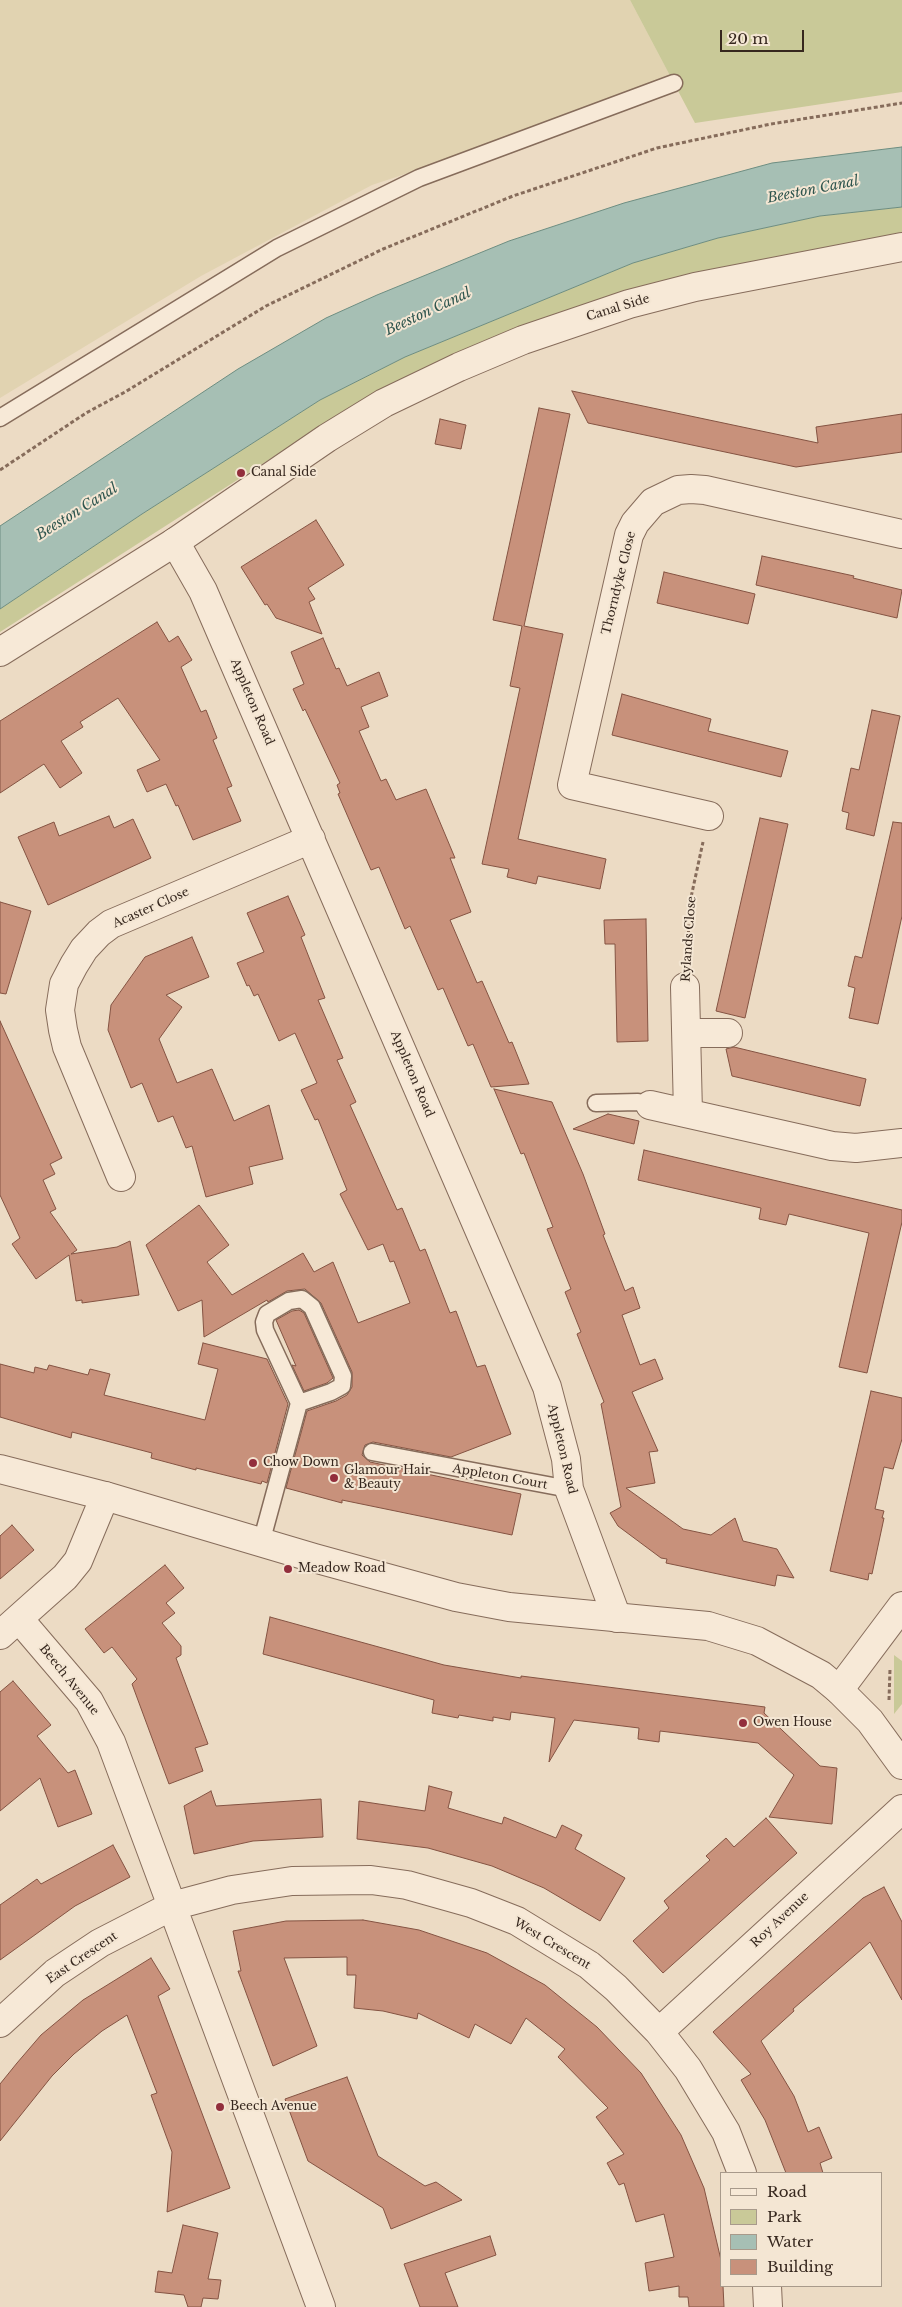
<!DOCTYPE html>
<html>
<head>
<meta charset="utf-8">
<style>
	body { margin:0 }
	#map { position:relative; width:902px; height:2307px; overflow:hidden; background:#ecdbc4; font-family:"Libre Baskerville",serif }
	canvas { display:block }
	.legend { position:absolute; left:720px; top:2172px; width:162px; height:115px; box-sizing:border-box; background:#f4e6d3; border:1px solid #a89a8b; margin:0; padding:6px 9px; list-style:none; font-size:15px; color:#36271e }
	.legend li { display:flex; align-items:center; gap:10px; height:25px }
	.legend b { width:25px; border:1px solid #a89a8b }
	.scale { position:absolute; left:720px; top:30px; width:84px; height:22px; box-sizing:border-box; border:2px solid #36271e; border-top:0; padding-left:6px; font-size:15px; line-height:18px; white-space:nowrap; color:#36271e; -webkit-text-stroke:4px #f4e6d3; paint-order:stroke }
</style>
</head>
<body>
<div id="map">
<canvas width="902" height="2307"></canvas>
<ul class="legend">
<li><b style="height:6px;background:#f7e9d7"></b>Road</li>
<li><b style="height:14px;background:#c9c998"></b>Park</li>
<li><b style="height:14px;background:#a6bfb4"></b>Water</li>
<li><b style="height:14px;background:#c8917b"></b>Building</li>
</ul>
<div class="scale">20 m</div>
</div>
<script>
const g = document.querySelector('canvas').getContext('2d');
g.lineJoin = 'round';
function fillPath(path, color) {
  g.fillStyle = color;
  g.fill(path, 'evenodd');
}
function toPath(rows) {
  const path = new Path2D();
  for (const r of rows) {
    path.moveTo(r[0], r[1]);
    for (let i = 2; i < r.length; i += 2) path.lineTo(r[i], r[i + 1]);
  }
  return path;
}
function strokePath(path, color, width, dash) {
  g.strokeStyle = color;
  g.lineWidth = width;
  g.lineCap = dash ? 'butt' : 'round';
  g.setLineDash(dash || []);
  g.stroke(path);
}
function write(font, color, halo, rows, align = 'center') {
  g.font = font + ' "Libre Baskerville",serif';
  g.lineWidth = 4;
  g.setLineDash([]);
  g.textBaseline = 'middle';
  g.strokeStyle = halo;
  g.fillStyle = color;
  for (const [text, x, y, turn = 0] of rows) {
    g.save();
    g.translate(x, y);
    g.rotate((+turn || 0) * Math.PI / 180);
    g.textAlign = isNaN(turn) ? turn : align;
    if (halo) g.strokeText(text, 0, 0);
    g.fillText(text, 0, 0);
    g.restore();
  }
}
fillPath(toPath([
	[0,0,630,0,675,85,372,185,201,276,0,398]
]), '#e1d3b1');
fillPath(toPath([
	[630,0,902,0,902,92,695,123],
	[902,207,902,235,776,257,652,284,348,409,0,632,0,609,142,514,320,400,405,357,633,263,718,238,820,216],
	[894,1655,902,1661,902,1704,894,1714]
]), '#c9c998');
const water = toPath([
	[902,147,902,207,820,216,718,238,633,263,405,357,320,400,142,514,0,609,0,526,238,369,326,318,377,295,509,241,624,203,772,163,902,147]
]);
fillPath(water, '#a6bfb4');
strokePath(water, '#6d8d81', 1);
const building = toPath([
	[572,391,818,443,816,427,902,414,902,452,796,467,588,423,572,391],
	[539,408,570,414,524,626,563,634,518,839,606,859,600,889,538,876,536,884,507,877,509,869,482,864,520,688,510,686,522,626,493,620,539,408],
	[440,419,466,425,461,449,435,444,440,419],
	[316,520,344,565,308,588,315,599,309,602,322,634,276,618,267,604,265,605,241,567,316,520],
	[762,556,854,576,853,578,902,590,897,618,756,585,762,556],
	[664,572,755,594,748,624,657,603,664,572],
	[157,622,169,642,178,636,192,660,181,667,201,712,206,710,217,738,213,740,232,786,227,788,241,821,193,840,178,805,176,806,166,784,147,792,137,770,160,760,118,698,80,722,83,727,61,741,82,773,60,788,44,764,0,793,0,721,157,622],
	[323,638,336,669,339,668,347,686,379,672,388,696,361,707,369,727,359,731,381,781,386,779,396,800,426,789,455,858,450,858,471,912,450,920,477,983,482,981,509,1043,512,1042,529,1084,491,1087,473,1044,468,1046,443,988,438,990,410,926,405,929,379,867,371,870,338,794,340,793,337,785,340,783,305,709,303,711,293,689,304,684,291,652,323,638],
	[622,694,711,719,708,731,788,751,781,777,612,735,622,694],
	[872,710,900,716,874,836,846,829,849,813,842,811,851,768,859,770,872,710],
	[109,816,114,828,133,819,151,858,48,905,18,837,54,822,59,836,109,816],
	[760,818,788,824,745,1018,716,1011,760,818],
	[893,822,902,823,902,916,878,1024,849,1018,855,988,848,986,855,956,862,958,893,822],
	[288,896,305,935,301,937,325,998,318,1000,343,1058,337,1060,356,1102,350,1105,397,1210,402,1208,420,1251,425,1249,450,1313,456,1311,477,1367,485,1365,511,1434,451,1457,373,1442,365,1445,362,1455,370,1462,521,1494,512,1535,342,1500,342,1503,286,1488,307,1411,336,1401,347,1395,352,1387,352,1372,321,1303,305,1289,287,1291,268,1302,267,1300,204,1337,202,1300,178,1311,146,1245,199,1205,229,1245,207,1262,232,1295,303,1253,314,1272,333,1262,358,1323,410,1303,394,1261,390,1262,383,1244,368,1250,340,1194,347,1190,318,1119,315,1120,301,1090,317,1083,295,1033,279,1041,258,994,254,996,249,985,247,986,237,963,264,952,247,913,288,896],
	[0,902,31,911,6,994,0,993,0,902],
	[646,919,648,1041,617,1042,615,944,605,944,604,920,646,919],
	[192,937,209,977,166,995,182,1007,159,1039,177,1083,212,1069,234,1121,269,1105,283,1159,249,1167,253,1184,206,1197,192,1146,186,1148,173,1116,158,1122,142,1083,131,1088,108,1030,111,1005,145,957,192,937],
	[0,1021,62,1158,50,1164,55,1174,43,1180,56,1209,50,1212,77,1250,71,1254,117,1247,130,1241,139,1295,82,1303,82,1300,76,1301,69,1255,36,1279,12,1244,20,1238,0,1195,0,1021],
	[734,1047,866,1079,860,1106,732,1076,726,1049,734,1047],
	[494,1089,552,1102,583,1174,605,1234,603,1235,625,1291,633,1287,640,1308,622,1315,640,1365,655,1359,663,1379,632,1392,658,1451,649,1452,655,1483,626,1488,683,1529,711,1535,735,1518,743,1541,777,1549,794,1578,777,1575,775,1586,666,1563,667,1559,661,1558,618,1526,610,1513,621,1507,601,1404,604,1402,577,1334,581,1332,565,1292,571,1289,547,1229,553,1227,524,1153,521,1154,494,1089],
	[608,1114,639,1121,634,1144,573,1129,608,1114],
	[644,1150,902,1210,902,1222,867,1373,839,1367,869,1233,789,1214,786,1225,759,1219,761,1208,638,1180,644,1150],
	[299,1310,304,1313,333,1378,327,1383,304,1391,292,1365,296,1366,276,1320,292,1311,299,1310],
	[203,1343,267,1359,288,1404,267,1483,262,1481,261,1484,196,1468,196,1470,151,1458,152,1453,72,1432,71,1438,0,1417,0,1364,34,1373,35,1367,47,1370,49,1365,88,1375,90,1369,110,1374,104,1395,205,1420,218,1369,198,1364,203,1343],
	[871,1391,902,1398,902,1439,893,1469,884,1467,875,1509,884,1511,882,1518,884,1518,872,1574,869,1573,868,1580,830,1571,871,1391],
	[12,1525,34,1550,0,1579,0,1536,12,1525],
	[165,1565,184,1588,166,1603,175,1613,162,1623,181,1646,181,1655,176,1658,208,1744,195,1748,203,1771,169,1784,132,1684,137,1679,112,1647,104,1653,85,1629,165,1565],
	[270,1617,444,1665,521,1678,521,1676,765,1707,764,1713,820,1766,837,1768,832,1824,769,1817,794,1775,758,1743,660,1731,659,1742,638,1739,639,1728,574,1720,549,1762,555,1718,511,1712,510,1720,493,1717,493,1721,459,1715,458,1718,432,1713,434,1700,263,1654,270,1617],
	[13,1681,51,1725,37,1736,68,1773,75,1770,92,1814,58,1827,40,1778,0,1811,0,1692,13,1681],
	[429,1786,452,1792,448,1808,502,1824,504,1817,556,1838,562,1825,582,1835,575,1849,625,1878,600,1921,544,1888,492,1866,428,1848,357,1839,359,1801,425,1811,429,1786],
	[211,1791,216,1806,321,1799,323,1837,253,1841,194,1854,184,1806,211,1791],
	[766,1818,797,1853,663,1973,633,1941,669,1908,664,1901,710,1860,706,1856,726,1838,734,1847,766,1818],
	[113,1845,130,1877,75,1906,0,1960,0,1905,37,1879,41,1884,113,1845],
	[884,1887,902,1922,902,2000,870,1942,793,2009,794,2011,761,2041,794,2096,808,2132,819,2127,832,2158,820,2163,823,2173,786,2173,765,2120,741,2080,751,2074,713,2032,863,1898,884,1887],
	[363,1920,419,1930,487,1953,545,1985,597,2027,641,2073,681,2135,704,2188,721,2260,721,2286,723,2286,724,2307,689,2307,688,2297,679,2297,679,2286,649,2291,645,2263,674,2257,664,2214,636,2222,624,2183,619,2185,607,2163,624,2154,596,2117,608,2108,558,2057,565,2049,526,2018,511,2044,475,2024,469,2038,418,2013,417,2019,383,2011,354,2008,356,1975,347,1975,347,1957,284,1958,317,2046,273,2066,238,1971,241,1971,233,1931,286,1921,363,1920],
	[151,1958,170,1989,158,1996,230,2188,167,2212,172,2152,151,2095,157,2093,127,2015,102,2031,74,2054,52,2076,0,2141,0,2084,17,2063,41,2035,83,2000,151,1958],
	[347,2077,378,2156,425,2186,436,2182,462,2200,391,2229,383,2208,308,2161,285,2099,347,2077],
	[183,2225,218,2233,208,2279,221,2280,218,2299,203,2298,201,2307,188,2307,184,2295,155,2292,158,2271,172,2273,183,2225],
	[490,2236,496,2255,445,2273,458,2307,420,2307,404,2264,490,2236]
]);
fillPath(building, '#c8917b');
strokePath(building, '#845342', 1);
const service = toPath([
	[0,418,277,248,419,178,674,83],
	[596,1103,638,1102,650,1105],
	[372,1452,569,1489],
	[261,1543,299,1403,331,1392,342,1386,343,1376,312,1307,302,1299,289,1301,267,1314,264,1322,265,1330,299,1403]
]);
const minor = toPath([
	[175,542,203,591,547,1387,566,1459,569,1489,617,1618],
	[709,816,572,785,629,535,635,523,653,502,678,490,691,489,705,490,902,534],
	[685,987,688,1113],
	[687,1033,728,1033],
	[650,1105,832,1146,856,1148,902,1143],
	[121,1177,67,1047,63,1030,60,1010,64,984,74,965,84,949,99,933,111,924,311,839],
	[19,1619,89,1701,111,1742,321,2307],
	[0,1635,65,1577,78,1561,105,1496],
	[839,1690,902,1606],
	[0,2023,55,1973,100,1943,172,1906,232,1890,292,1881,371,1880,407,1885,471,1903,517,1921,589,1965,616,1988,659,2032,688,2069,726,2132,742,2173],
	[659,2032,902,1809],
	[767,2286,768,2307]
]);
const tertiary = toPath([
	[0,652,175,542,327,438,384,403,459,367,523,340,629,304,695,287,902,247],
	[0,1469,105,1496,314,1558,456,1597,509,1607,708,1626,757,1641,821,1675,839,1690,870,1721,902,1765]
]);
strokePath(service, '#866c5b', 19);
strokePath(minor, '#866c5b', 30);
strokePath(tertiary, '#866c5b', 30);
strokePath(toPath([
	[0,470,86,413,125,392,266,306,383,249,513,196,657,148,771,124,902,103],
	[687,961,690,902,703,842],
	[889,1700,890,1669]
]), '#866c5b', 3, [4, 2.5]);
strokePath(service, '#f7e9d7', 16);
strokePath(minor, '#f7e9d7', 28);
strokePath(tertiary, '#f7e9d7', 28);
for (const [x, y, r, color] of [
	[241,473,5,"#922e3c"],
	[253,1463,5,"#922e3c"],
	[334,1478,5,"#922e3c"],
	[288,1569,5,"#922e3c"],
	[743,1723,5,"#922e3c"],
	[220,2107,5,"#922e3c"]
]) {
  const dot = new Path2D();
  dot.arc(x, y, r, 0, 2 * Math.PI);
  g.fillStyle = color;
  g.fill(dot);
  strokePath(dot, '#f4e6d3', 2);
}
write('12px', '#36271e', '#f4e6d3', [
	["Canal Side",618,308,-17],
	["Thorndyke Close",619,583,-76],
	["Appleton Road",252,702,67],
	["Acaster Close",151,908,-24],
	["Rylands Close",689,939,-86],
	["Appleton Road",412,1074,67],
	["Appleton Road",562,1449,77],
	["Appleton Court",500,1477,10],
	["Beech Avenue",69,1680,51],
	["Roy Avenue",780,1920,-43],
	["West Crescent",552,1944,31],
	["East Crescent",82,1958,-34]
]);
write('12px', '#36271e', '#f4e6d3', [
	["Canal Side",251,473],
	["Chow Down",263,1463],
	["Glamour Hair",344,1471],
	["& Beauty",344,1485],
	["Meadow Road",298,1569],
	["Owen House",753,1723],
	["Beech Avenue",230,2107]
], 'left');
write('italic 14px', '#2e554e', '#f4e6d3', [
	["Beeston Canal",813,190,-11],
	["Beeston Canal",428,312,-25],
	["Beeston Canal",77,512,-32]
]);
</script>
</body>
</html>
